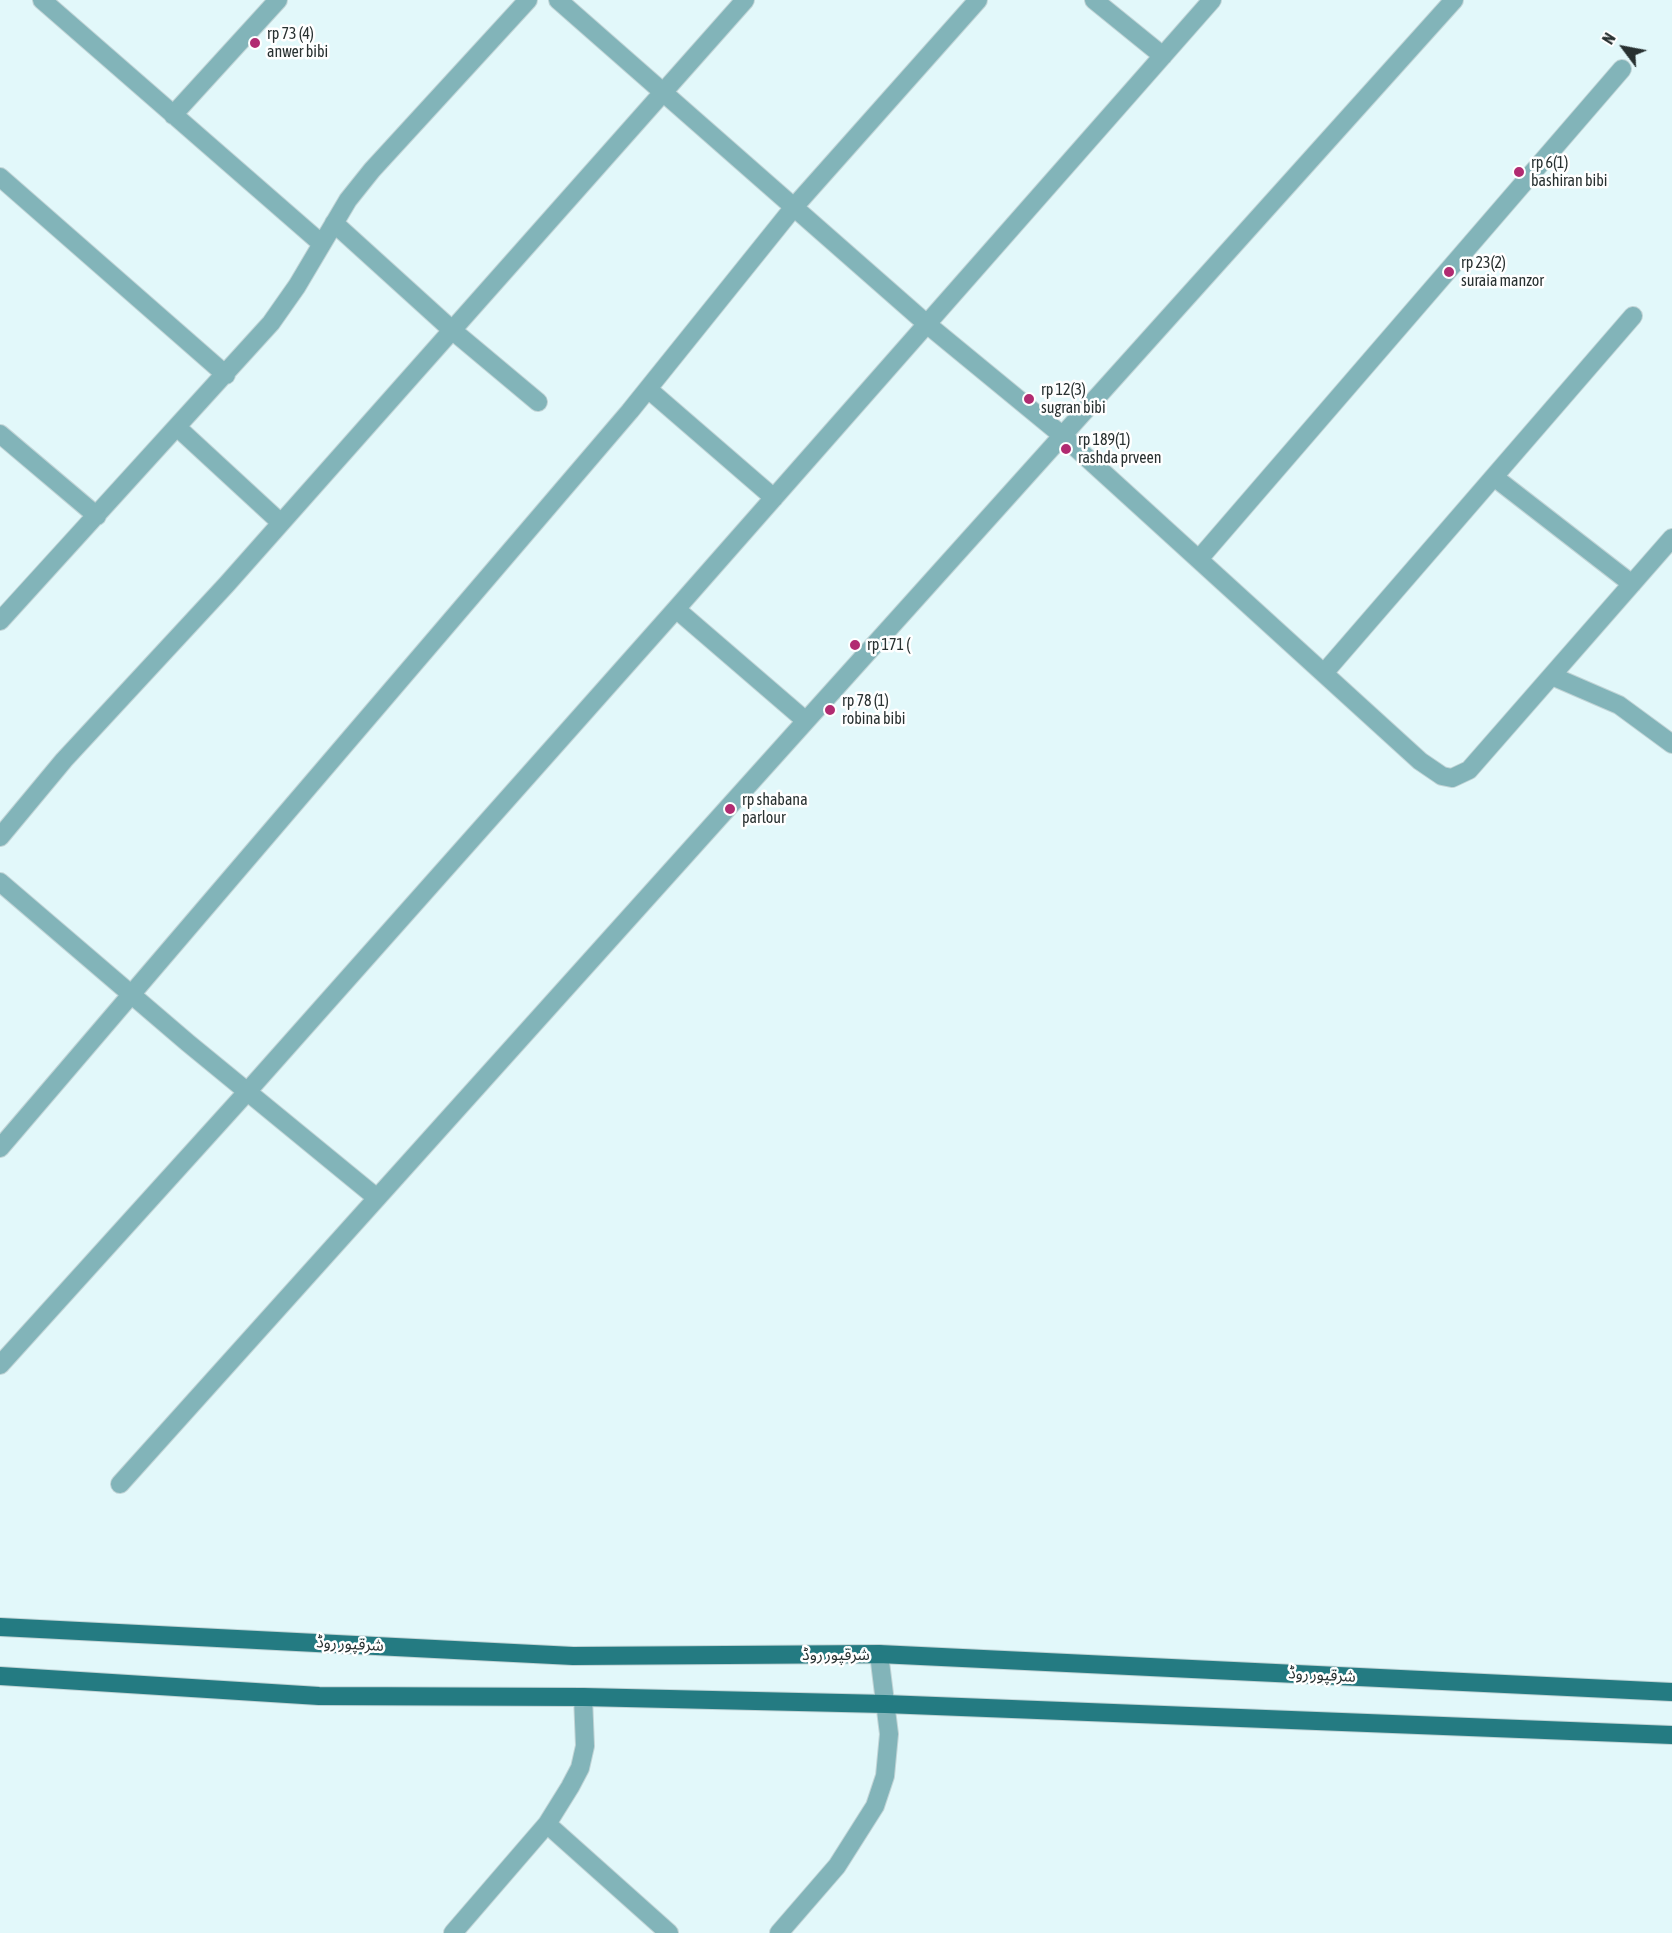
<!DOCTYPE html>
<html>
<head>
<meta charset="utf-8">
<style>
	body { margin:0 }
	#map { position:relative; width:1672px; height:1933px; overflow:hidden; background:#e2f8fa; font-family:"Asap Condensed",sans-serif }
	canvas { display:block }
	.north { position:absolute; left:1594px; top:18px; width:60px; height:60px; -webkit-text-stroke:4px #fff; paint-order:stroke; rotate:302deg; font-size:16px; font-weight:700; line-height:24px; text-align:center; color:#283131 }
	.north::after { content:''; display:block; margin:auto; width:21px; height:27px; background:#283131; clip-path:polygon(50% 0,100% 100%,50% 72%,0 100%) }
</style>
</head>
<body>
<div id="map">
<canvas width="1672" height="1933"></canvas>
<div class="north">N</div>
</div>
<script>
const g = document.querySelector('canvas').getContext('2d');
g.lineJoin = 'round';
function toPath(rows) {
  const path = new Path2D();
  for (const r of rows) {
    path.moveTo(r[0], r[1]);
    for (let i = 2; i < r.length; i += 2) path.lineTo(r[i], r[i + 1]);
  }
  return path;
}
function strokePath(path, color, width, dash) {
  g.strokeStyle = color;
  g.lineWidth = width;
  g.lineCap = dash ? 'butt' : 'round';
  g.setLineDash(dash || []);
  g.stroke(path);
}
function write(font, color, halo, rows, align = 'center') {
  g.font = font + ' "Asap Condensed","Noto Sans Arabic",sans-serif';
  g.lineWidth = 5;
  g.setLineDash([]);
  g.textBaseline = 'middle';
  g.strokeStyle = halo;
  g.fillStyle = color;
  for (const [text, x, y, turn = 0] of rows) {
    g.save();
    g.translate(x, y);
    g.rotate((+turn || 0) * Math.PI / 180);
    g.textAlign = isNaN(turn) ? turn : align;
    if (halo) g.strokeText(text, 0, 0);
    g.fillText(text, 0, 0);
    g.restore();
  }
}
const street = toPath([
	[42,0,322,244],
	[558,0,928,325,1063,436,1420,761,1442,776,1452,778,1469,770,1672,538],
	[1094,0,1163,56],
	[173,115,278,0],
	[0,177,226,375],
	[334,223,452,330,538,402],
	[648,389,774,498],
	[178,428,281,523],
	[0,434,97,516],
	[1494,477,1632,584],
	[1199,559,1622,69],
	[676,609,806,721],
	[0,621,271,323,297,286,348,200,372,170,528,0],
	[1324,673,1633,316],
	[1552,676,1619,705,1672,744],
	[0,837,64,760,227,584,745,0],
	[0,882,188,1043,377,1198],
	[0,1148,630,411,794,207,978,0],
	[0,1365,247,1092,676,609,1212,0],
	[120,1484,1454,0],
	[547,1824,669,1933],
	[453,1933,547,1824,570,1787,580,1768,585,1746,583,1697],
	[779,1933,837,1866,875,1806,885,1776,889,1734,879,1654]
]);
const primary = toPath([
	[0,1627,573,1656,879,1654,1672,1692],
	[0,1676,319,1696,583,1697,885,1704,1672,1735]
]);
strokePath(street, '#c1d4d6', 20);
strokePath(primary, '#c1d4d6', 20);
strokePath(street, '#82b4b9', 18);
strokePath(primary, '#247b82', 18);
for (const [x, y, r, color] of [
	[255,43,6,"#b12b71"],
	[1519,172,6,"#b12b71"],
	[1449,272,6,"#b12b71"],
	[1029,399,6,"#b12b71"],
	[1066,449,6,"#b12b71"],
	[855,645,6,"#b12b71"],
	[830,710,6,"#b12b71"],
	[730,809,6,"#b12b71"]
]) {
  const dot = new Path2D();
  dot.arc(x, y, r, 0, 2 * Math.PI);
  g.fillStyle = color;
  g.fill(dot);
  strokePath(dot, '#fff', 2);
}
write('16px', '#283131', '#fff', [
	["rp 73 (4)",267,34],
	["anwer bibi",267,52],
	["rp 6(1)",1531,163],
	["bashiran bibi",1531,181],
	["rp 23(2)",1461,263],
	["suraia manzor",1461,281],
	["rp 12(3)",1041,390],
	["sugran bibi",1041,408],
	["rp 189(1)",1078,440],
	["rashda prveen",1078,458],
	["rp 171 (",867,645],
	["rp 78 (1)",842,701],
	["robina bibi",842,719],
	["rp shabana",742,800],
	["parlour",742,818]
], 'left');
write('16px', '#283131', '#fff', [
	["شرقپور روڈ",350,1644,3],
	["شرقپور روڈ",836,1655],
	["شرقپور روڈ",1322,1675,3]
]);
</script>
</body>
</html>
